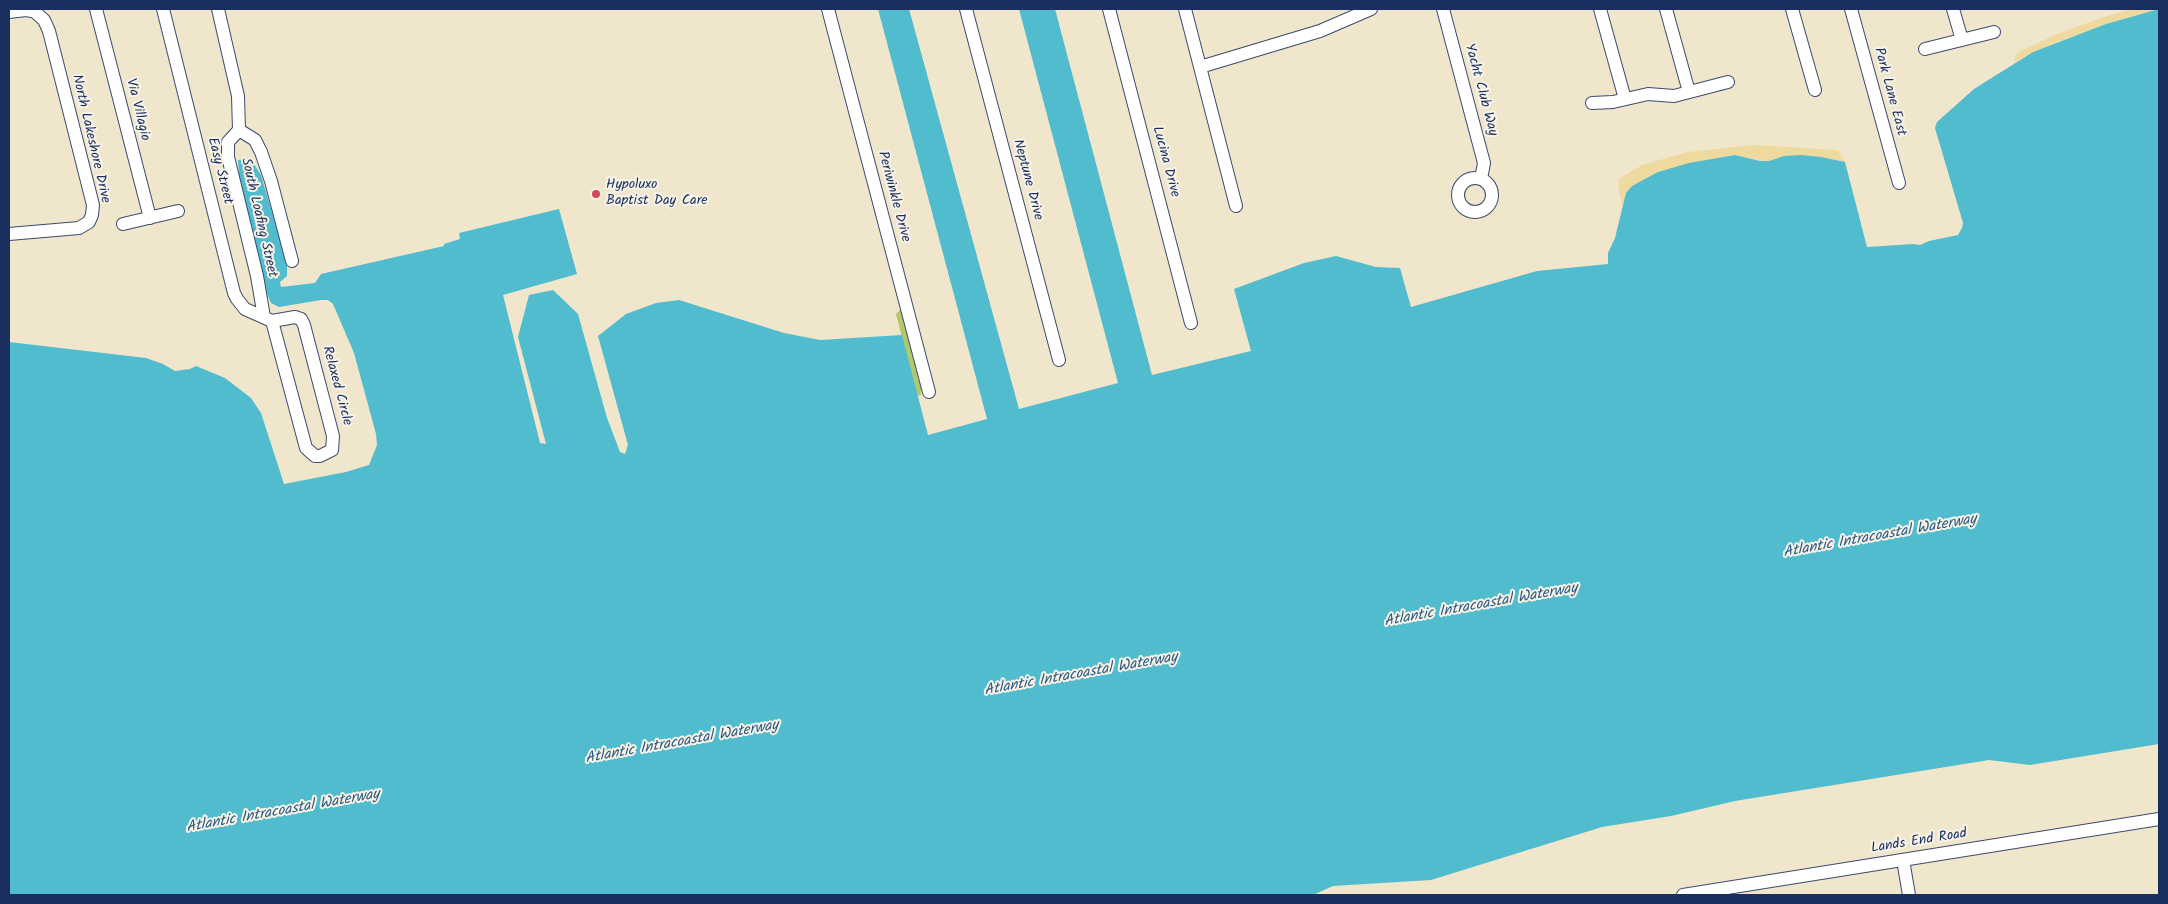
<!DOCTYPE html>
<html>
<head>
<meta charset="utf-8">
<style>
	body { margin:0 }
	#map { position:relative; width:2168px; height:904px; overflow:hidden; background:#f0e6cb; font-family:Kalam,sans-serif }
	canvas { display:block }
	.frame { position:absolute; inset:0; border:10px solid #1b2f5e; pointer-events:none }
</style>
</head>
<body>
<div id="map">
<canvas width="2168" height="904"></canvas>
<div class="frame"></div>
</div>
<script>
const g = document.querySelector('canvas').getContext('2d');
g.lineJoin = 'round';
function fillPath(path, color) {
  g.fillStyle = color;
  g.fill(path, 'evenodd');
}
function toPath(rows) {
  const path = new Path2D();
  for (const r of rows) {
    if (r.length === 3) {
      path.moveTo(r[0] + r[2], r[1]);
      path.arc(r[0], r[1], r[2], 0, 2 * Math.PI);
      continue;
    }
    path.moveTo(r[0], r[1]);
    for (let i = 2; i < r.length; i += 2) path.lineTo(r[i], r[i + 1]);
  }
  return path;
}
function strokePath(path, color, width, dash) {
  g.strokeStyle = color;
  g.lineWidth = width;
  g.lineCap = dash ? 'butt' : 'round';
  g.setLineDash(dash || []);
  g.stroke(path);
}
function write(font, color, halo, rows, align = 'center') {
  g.font = font + ' Kalam,sans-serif';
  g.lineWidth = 4;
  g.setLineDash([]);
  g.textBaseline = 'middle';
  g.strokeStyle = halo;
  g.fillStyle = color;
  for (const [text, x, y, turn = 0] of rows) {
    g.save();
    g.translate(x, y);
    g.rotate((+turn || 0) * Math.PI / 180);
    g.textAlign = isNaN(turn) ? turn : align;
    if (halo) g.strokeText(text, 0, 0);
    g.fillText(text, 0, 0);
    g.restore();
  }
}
fillPath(toPath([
	[901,309,921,386,921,395,917,396,896,314]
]), '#b3c76b');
fillPath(toPath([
	[2132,9,2159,9,2106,24,2060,41,2033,52,2013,63,2016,55,2020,51,2055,35,2103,17],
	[1753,145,1838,150,1845,162,1821,157,1784,156,1769,161,1760,161,1735,155,1690,163,1658,172,1626,193,1623,208,1618,186,1619,179,1642,165,1688,152]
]), '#eeda9e');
fillPath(toPath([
	[878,9,909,9,1019,409,1118,383,1019,9,1055,9,1152,375,1251,351,1234,289,1304,263,1336,256,1376,267,1400,268,1411,307,1537,271,1608,264,1608,253,1615,238,1626,193,1632,186,1658,172,1689,163,1735,155,1760,161,1769,161,1784,156,1801,155,1821,157,1845,162,1867,247,1913,244,1920,245,1929,241,1958,235,1962,228,1963,223,1935,128,1937,122,1974,89,2033,52,2106,24,2159,9,2159,744,2030,765,1989,760,1735,801,1671,816,1602,827,1431,880,1333,886,1313,895,9,895,9,342,146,358,163,364,175,371,190,369,196,366,225,378,251,398,261,413,284,484,346,472,369,465,377,445,376,434,354,353,333,304,328,300,321,300,279,307,271,303,267,294,239,175,238,160,250,158,261,175,287,263,287,276,280,282,281,287,315,283,321,274,444,246,444,244,460,239,459,233,559,209,577,274,503,295,540,443,546,444,518,337,529,295,553,290,578,314,607,418,620,452,625,454,628,445,598,336,626,314,656,303,679,300,784,333,820,340,902,335,928,435,987,419]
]), '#51bcce');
const minor = toPath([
	[96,9,150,218],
	[163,9,234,293,237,299,245,309,272,321],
	[218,9,238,96,239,130,255,140,261,152,271,181,292,261],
	[828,9,929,392],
	[966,9,1059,360],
	[1109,9,1191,323],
	[1185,9,1236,206],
	[1443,9,1484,163,1481,179],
	[1600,9,1625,99],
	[1666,9,1689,92],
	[1792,9,1815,90],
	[1851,9,1899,183],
	[1953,9,1962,40],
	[9,12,26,10,35,12,44,20,49,31,93,205,92,215,89,222,79,228,9,234],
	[1925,49,1994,32],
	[1200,67,1320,31,1371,9],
	[1592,103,1613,102,1648,94,1674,96,1728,82],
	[239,130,228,142,228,157,257,276,264,317],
	[1475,195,17],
	[123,224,178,211],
	[295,317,301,319,304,325,333,436,332,450,320,456,315,456,306,448,272,321,295,317],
	[1903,860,1909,895],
	[1683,895,2159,819]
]);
strokePath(minor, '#3b4a6e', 14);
strokePath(minor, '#fff', 12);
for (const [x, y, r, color] of [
	[596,194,5,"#d1495b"]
]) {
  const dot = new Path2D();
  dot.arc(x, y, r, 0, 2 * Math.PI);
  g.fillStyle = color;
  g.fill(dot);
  strokePath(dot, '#f7f3e8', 2);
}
write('14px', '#1b2f5e', '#f7f3e8', [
	["Yacht Club Way",1480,90,75],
	["Park Lane East",1889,92,75],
	["Via Villagio",137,110,76],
	["North Lakeshore Drive",90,139,77],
	["Lucina Drive",1165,162,75],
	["Easy Street",219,171,76],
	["Neptune Drive",1027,180,75],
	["Periwinkle Drive",893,197,75],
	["South Loafing Street",258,218,77],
	["Relaxed Circle",336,386,75],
	["Lands End Road",1919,842,-9]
]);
write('14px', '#1b2f5e', '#f7f3e8', [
	["Hypoluxo",606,186],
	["Baptist Day Care",606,202]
], 'left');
write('italic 15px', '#2b5980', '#f7f3e8', [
	["Atlantic Intracoastal Waterway",1880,537,-10],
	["Atlantic Intracoastal Waterway",1481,606,-10],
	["Atlantic Intracoastal Waterway",1081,675,-10],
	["Atlantic Intracoastal Waterway",682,743,-10],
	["Atlantic Intracoastal Waterway",283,812,-10]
]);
</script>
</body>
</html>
